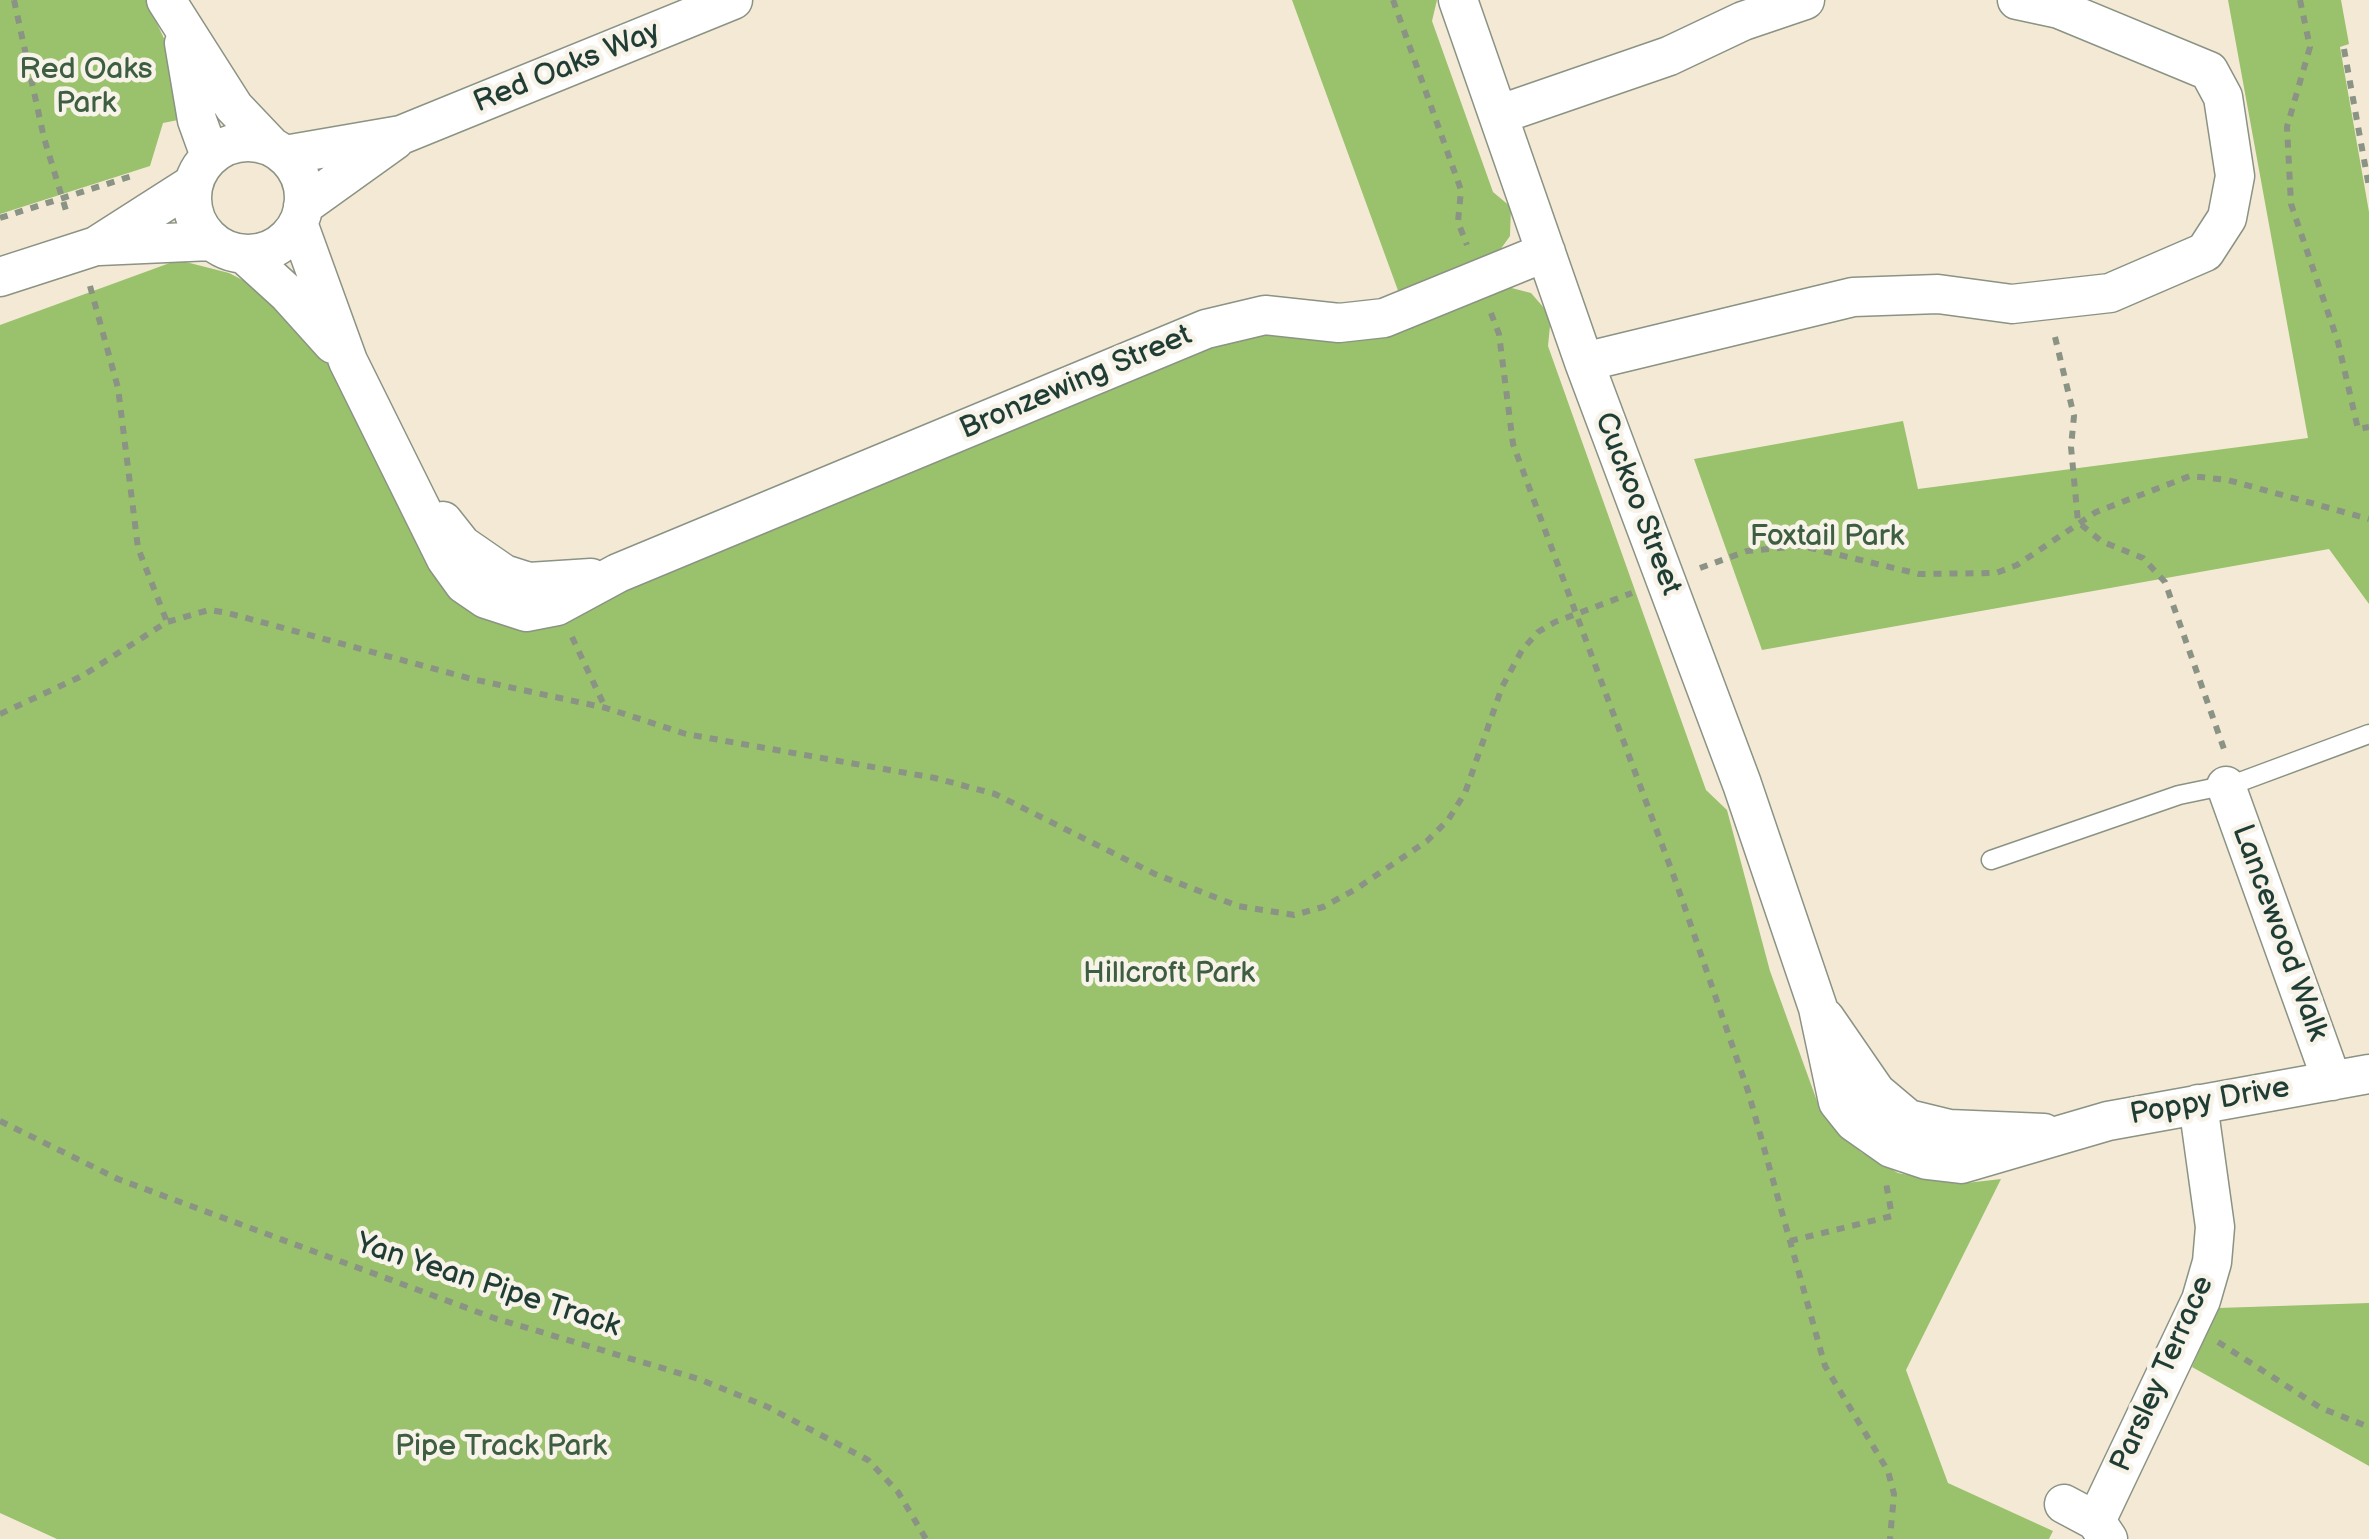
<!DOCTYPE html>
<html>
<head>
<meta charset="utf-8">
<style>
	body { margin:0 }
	canvas { display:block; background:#f4e9d5 }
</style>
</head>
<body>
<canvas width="2369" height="1539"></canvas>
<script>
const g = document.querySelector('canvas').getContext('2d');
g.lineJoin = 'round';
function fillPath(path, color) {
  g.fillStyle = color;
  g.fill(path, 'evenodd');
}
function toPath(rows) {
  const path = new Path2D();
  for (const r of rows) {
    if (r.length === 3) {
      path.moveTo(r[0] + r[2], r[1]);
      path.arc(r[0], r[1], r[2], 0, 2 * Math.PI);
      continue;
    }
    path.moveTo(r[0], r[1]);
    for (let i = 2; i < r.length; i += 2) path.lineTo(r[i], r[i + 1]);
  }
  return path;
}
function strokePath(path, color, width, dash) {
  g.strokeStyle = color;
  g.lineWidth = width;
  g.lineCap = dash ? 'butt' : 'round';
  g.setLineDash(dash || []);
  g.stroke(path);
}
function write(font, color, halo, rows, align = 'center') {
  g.font = font + ' "Balsamiq Sans",sans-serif';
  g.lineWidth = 9;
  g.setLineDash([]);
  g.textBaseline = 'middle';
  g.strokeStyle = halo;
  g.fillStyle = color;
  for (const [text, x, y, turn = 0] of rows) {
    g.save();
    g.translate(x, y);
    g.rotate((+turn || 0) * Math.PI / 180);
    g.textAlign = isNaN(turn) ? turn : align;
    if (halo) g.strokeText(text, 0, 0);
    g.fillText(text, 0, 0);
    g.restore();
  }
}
fillPath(toPath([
	[0,0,146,0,175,62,183,119,163,123,150,166,0,214],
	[1292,0,1437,0,1432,21,1493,192,1511,207,1510,236,1500,250,1400,296],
	[2228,0,2341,0,2349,44,2340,47,2369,212,2369,604,2329,549,1762,650,1694,459,1903,421,1918,489,2308,438],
	[178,260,229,273,258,288,332,363,478,616,1219,341,1504,286,1531,293,1551,316,1548,346,1706,790,1727,810,1770,971,1817,1101,1838,1131,1861,1152,1898,1173,1958,1184,2001,1179,1906,1370,1948,1483,2053,1531,2049,1539,57,1539,0,1513,0,325],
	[2369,1303,2369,1466,2192,1367,2218,1308]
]), '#9ac26d');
const lane = toPath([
	[1991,860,2179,795,2237,783,2369,734]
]);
const street = toPath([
	[166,0,234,107,272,147],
	[1458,0,1584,362,1742,784,1818,1008,1838,1102,1854,1122,1891,1148,1927,1160,1961,1164,2108,1121,2369,1074],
	[184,43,197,120,210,156],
	[1498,115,1669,56,1743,21,1805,0],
	[248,198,56],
	[285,155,401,135,733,0],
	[303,206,395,140],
	[298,223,348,361,446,559,464,584,486,599,526,612,557,606,618,573,1206,329,1265,315,1339,323,1384,318,1546,252],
	[99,246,211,241],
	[244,254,288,294,333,344],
	[0,277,96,246,193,184],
	[1584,362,1853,297,1938,294,2012,304,2110,293,2205,252,2227,218,2235,176,2223,97,2209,71,2059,9,2017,0],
	[443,521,462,545,504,574,529,582,591,578],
	[2226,786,2332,1081],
	[1825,1018,1876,1092,1908,1119,1949,1129,2044,1133],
	[2064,1504,2096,1521,2108,1539],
	[2096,1521,2201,1300,2212,1262,2215,1227,2198,1104]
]);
strokePath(lane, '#8a9384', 21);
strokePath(street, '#8a9384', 41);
strokePath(toPath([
	[14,0,44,138,68,217],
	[1393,0,1461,190,1458,222,1467,245],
	[2300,0,2310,47,2287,127,2291,204,2338,342,2358,429,2369,427],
	[2344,49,2369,187],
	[0,218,132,176],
	[90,286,118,388,138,548,167,622],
	[1491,313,1499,334,1513,444,1677,885,1748,1091,1825,1366,1888,1471,1894,1494,1890,1539],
	[2055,337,2074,416,2071,447,2078,522,2101,541,2143,558,2165,582,2224,749],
	[1700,568,1747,551,1802,546,1919,574,1996,573,2017,565,2096,512,2190,476,2228,480,2369,519],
	[572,637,605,707],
	[0,714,82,676,167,622,209,610,228,613,472,679,606,708,686,734,935,778,995,794,1155,874,1238,906,1294,915,1323,907,1356,889,1427,841,1448,820,1465,793,1502,687,1522,650,1538,632,1555,622,1632,593],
	[0,1121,118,1179,494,1318,699,1379,768,1407,868,1460,898,1492,926,1539],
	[1790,1241,1892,1216,1886,1183],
	[2218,1342,2321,1408,2369,1427]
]), '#8a9384', 6, [8, 8]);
strokePath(lane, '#fff', 18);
strokePath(street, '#fff', 38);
write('30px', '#1f3d34', '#f7f3e8', [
	["Red Oaks Way",567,68,-22],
	["Bronzewing Street",1076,383,-23],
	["Cuckoo Street",1637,504,69],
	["Lancewood Walk",2279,933,70],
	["Poppy Drive",2210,1102,-10],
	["Yan Yean Pipe Track",488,1286,18],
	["Parsley Terrace",2163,1374,-66]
]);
write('30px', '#3e5e42', '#f7f3e8', [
	["Red Oaks",86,70],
	["Park",86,104],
	["Foxtail Park",1827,537],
	["Hillcroft Park",1169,974],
	["Pipe Track Park",501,1447]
]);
</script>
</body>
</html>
